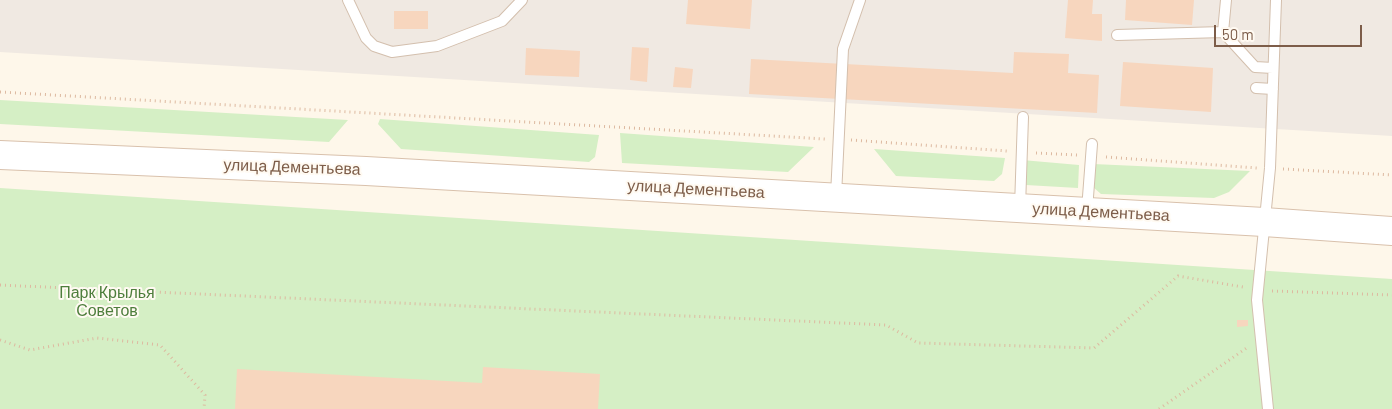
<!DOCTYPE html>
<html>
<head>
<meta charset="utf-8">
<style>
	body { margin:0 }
	#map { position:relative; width:1392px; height:409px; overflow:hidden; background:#fef7ea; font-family:Barlow,sans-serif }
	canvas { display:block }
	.scale { position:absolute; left:1214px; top:25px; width:148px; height:22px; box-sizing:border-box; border:2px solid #7d5d49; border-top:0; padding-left:6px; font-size:15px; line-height:18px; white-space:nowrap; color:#7d5d49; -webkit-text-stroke:4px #fffaf2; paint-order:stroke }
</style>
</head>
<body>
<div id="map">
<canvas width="1392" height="409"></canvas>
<div class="scale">50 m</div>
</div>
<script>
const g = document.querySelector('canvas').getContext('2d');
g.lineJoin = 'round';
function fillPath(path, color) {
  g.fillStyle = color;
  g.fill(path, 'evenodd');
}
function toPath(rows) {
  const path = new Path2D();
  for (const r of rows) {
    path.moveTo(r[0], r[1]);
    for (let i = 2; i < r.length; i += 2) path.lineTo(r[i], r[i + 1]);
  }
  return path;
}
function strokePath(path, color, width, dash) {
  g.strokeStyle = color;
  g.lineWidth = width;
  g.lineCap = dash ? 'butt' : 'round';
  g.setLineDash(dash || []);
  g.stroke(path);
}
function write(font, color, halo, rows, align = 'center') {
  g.font = font + ' Barlow,sans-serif';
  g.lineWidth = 4;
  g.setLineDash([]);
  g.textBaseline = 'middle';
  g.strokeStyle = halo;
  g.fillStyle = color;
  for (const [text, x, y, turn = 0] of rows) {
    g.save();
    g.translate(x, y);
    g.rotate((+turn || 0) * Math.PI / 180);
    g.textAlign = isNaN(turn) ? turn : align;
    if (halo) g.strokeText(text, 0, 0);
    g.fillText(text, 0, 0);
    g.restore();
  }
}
fillPath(toPath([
	[0,0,1392,0,1392,136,0,52]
]), '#f0e9e2');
fillPath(toPath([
	[0,100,348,120,329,142,0,124],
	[380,119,599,135,595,157,589,162,401,149,378,124],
	[620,133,814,147,788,172,622,163],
	[874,149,1005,158,1002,174,994,181,896,176],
	[1022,160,1079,165,1078,188,1026,185,1020,176],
	[1093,164,1250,171,1229,192,1214,198,1101,194,1093,187],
	[0,188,1392,279,1392,409,0,409]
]), '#d5efc5');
fillPath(toPath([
	[688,0,752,0,750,29,686,24],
	[1068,0,1093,0,1092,14,1102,14,1102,41,1065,38],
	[1126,0,1194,0,1192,25,1125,20],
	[394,11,428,11,428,29,394,29],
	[632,47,649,48,647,82,630,80],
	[526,48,580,51,579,77,525,75],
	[1014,52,1069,54,1068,73,1099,75,1097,113,749,94,751,59,1013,73],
	[1123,62,1213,68,1211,112,1120,106],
	[675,67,693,69,691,88,673,87],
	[1237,320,1248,320,1248,326,1237,327],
	[483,367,600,374,598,409,235,409,237,369,482,383]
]), '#f7d6be');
const service = toPath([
	[348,0,366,38,374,46,392,52,437,46,502,21,522,0],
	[1226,0,1223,32,1255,67,1273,68],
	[1117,35,1223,32],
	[1256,88,1273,89],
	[836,196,843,49,860,0],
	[1020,207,1023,117],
	[1087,210,1092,144],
	[1268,409,1257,300,1270,168,1276,0]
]);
const secondary = toPath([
	[0,155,366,171,1264,222,1392,231]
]);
strokePath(service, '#d3bfad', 12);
strokePath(secondary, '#d9c1ac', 30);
strokePath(toPath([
	[0,92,825,139],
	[851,140,1007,151],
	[1036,153,1077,155],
	[1106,157,1257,168],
	[1283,169,1392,175],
	[0,285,886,325,918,343,1094,348,1178,276,1243,287],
	[1272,291,1392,295],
	[0,340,30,350,97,338,160,345,205,395,204,409],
	[1159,409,1248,347]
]), '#ddb9a0', 3, [1, 4]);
strokePath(service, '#fff', 10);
strokePath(secondary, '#fff', 28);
write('16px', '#7d5d49', '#fffaf2', [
	["улица Дементьева",292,167,2],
	["улица Дементьева",696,189,3],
	["улица Дементьева",1101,212,3]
]);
write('16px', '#4e7e3c', '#fffaf2', [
	["Парк Крылья",107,293],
	["Советов",107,311]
]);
</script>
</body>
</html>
